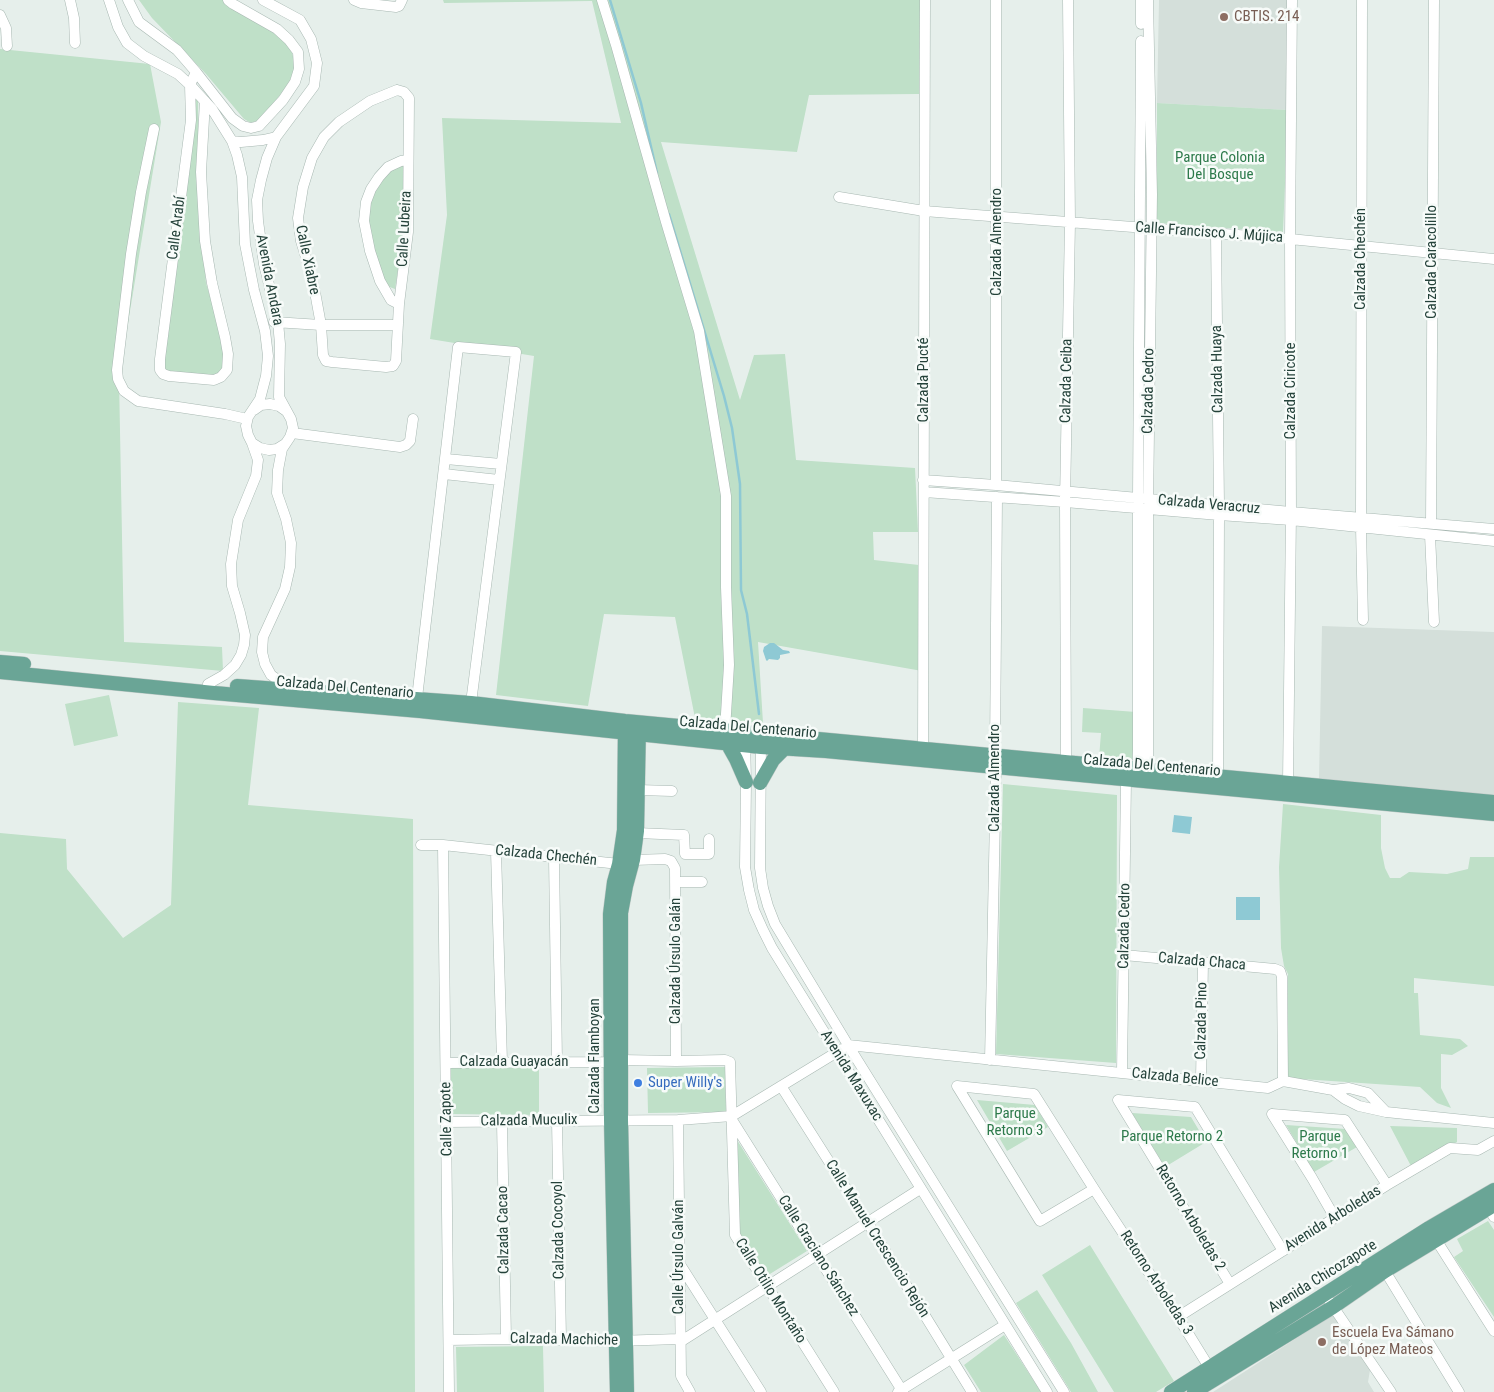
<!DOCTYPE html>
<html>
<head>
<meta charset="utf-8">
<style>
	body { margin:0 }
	canvas { display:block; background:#e6efeb }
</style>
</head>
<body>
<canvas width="1494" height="1392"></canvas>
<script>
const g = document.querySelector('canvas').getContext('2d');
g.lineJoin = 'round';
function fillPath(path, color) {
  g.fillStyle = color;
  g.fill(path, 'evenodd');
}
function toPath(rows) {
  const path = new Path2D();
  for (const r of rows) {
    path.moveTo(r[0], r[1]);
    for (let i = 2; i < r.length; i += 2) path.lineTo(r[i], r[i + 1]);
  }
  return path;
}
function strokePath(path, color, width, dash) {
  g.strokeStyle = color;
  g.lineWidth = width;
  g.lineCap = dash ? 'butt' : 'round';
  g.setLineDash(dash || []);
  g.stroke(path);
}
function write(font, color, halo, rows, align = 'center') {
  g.font = font + ' "Roboto Condensed",sans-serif';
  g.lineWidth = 5;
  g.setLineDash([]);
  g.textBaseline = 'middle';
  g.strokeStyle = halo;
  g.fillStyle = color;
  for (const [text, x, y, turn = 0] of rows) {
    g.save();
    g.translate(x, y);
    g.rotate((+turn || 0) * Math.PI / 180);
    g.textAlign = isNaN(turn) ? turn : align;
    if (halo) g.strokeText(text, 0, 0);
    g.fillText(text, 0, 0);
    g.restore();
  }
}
fillPath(toPath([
	[1159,0,1289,0,1288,110,1157,103],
	[1322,626,1494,632,1494,795,1319,780],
	[1334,1314,1370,1370,1368,1382,1374,1392,1213,1392]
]), '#d4dfda');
fillPath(toPath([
	[139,0,224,0,236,10,277,35,287,44,292,53,295,63,293,72,289,83,267,112,259,120,251,123,244,119,206,74,152,18],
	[443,0,920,0,919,94,809,95,797,152,661,142,740,400,754,355,785,354,796,460,915,468,918,532,873,532,874,560,919,565,922,671,758,642,763,723,695,718,675,617,604,614,588,706,496,695,534,356,430,339,447,215,442,118,621,123,592,1,444,3],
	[0,49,150,64,161,122,119,378,124,642,222,647,223,671,0,651],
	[195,99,198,100,200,219,206,283,217,320,225,362,220,373,211,376,166,372,164,367,177,264],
	[1157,103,1288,110,1283,232,1157,223],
	[400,164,405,166,404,231,395,289,387,286,373,251,368,221,368,203,375,191,388,172],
	[109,695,118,736,74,746,65,704],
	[178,702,259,708,248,805,413,819,415,1392,0,1392,0,833,66,839,67,869,123,938,171,905],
	[1083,708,1136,712,1132,761,1099,758,1101,733,1082,732],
	[1003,784,1117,795,1116,1063,996,1054],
	[1283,804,1381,815,1381,848,1385,868,1390,878,1400,878,1409,872,1447,874,1468,869,1470,857,1494,857,1494,986,1414,978,1414,993,1418,993,1420,1035,1460,1039,1468,1046,1452,1055,1441,1054,1441,1088,1451,1108,1437,1103,1420,1087,1287,1078,1288,974,1284,966,1281,948,1279,867],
	[451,1067,539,1068,539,1115,451,1114],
	[725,1067,726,1112,648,1113,647,1068],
	[977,1100,1035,1105,1048,1127,1007,1151],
	[1132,1113,1191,1117,1206,1142,1165,1167],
	[1286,1125,1346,1129,1357,1147,1314,1172],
	[1390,1126,1457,1128,1457,1142,1411,1166],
	[737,1140,807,1251,765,1277,739,1235],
	[1488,1221,1494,1230,1494,1317,1454,1257,1463,1251,1457,1239],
	[1090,1245,1174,1381,1156,1392,1114,1392,1042,1275],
	[1037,1290,1071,1343,1098,1392,1071,1392,1016,1303],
	[1004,1335,1041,1392,981,1392,964,1365],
	[543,1346,544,1392,457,1392,456,1347]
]), '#bfe0c8');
fillPath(toPath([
	[770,643,774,643,783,650,789,651,790,653,780,655,780,658,778,660,769,659,767,661,766,660,763,651,764,647],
	[1174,815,1192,817,1190,834,1172,832],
	[1236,897,1260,897,1260,920,1236,920]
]), '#8ec9d4');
strokePath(toPath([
	[610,0,641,103,657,173],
	[669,214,724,396,732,428,740,484,741,590,747,614,759,714]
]), '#8ec9d4', 2.5);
const minor = toPath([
	[70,0,74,18,75,43],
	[109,0,118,27,127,43,144,56,178,74,190,85,212,109,232,141,237,155,242,177,245,244,254,290,265,331,268,356,266,376,260,399,248,417,246,426,248,435,252,443,258,460,256,476,238,520,231,564,232,586,240,613,245,635,244,645,241,655,235,665,224,675,208,684],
	[128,0,139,22,177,50,196,72,232,118,243,126,251,128,259,126,283,100,295,82,299,69,298,52,289,40,277,29,233,4,228,0],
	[263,0,300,20,311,39,317,63,314,86,276,137,267,158,261,180,257,200,258,221,264,264,278,322,280,344,279,397,291,419,293,428,290,437,282,449,278,470,277,493,286,519,291,543,290,567,285,589,263,637,262,652,265,664,271,675,281,682,293,689],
	[354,0,361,3,396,7,399,6,402,0],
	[602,0,616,45,666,222,699,331,726,496,726,587,729,665,725,730],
	[1141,0,1141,24],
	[1148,0,1152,194,1148,509,1148,776],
	[0,15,6,28,7,46],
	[196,72,190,85,191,120,188,143,160,359,160,370,163,374,169,376,214,380,221,377,227,370,228,354,225,337,212,283,205,241,201,172,205,101],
	[397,90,404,92,409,98,408,232,399,304,396,361,393,366,386,367,332,362,326,361,323,355,321,325,315,292,308,264,301,241,298,218,303,187,312,158,324,137,339,122,370,101,397,90],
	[154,129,141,192,131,254,117,370,118,379,124,391,138,401,225,414,247,419],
	[232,141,241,142,263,140,276,137],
	[839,197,924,211,1290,239,1494,259],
	[1216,234,1219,505],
	[399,304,391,300,380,281,370,251,364,221,366,202,371,189,379,177,388,167,401,161,408,160],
	[274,322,321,325,398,325],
	[254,410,261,405,270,404,279,406,286,411],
	[292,433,400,447,406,445,410,441,413,419],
	[252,443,260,448,269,450,277,449,285,444],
	[446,459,501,464],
	[444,474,499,480],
	[923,480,996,485,1291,512,1494,529],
	[996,485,996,0],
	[924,492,1065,502,1219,515,1291,520,1494,541],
	[1361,518,1362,0],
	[1431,523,1434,0],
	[1361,527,1363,620],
	[1430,535,1434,622],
	[417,698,458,347,516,352,471,703],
	[745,739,746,782,745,867,749,890,754,910,763,930,772,948,1047,1392],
	[761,742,760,868,763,888,768,906,775,924,848,1045,1064,1392],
	[923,754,925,0],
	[1066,762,1065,502,1070,222,1068,0],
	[1138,774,1138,498,1141,41],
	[1218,776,1219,515],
	[1288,783,1291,512,1290,239,1292,0],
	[638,790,672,791],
	[637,833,684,835,685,854,709,854,709,839],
	[421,845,443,845,619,864,633,860,665,859,671,861,675,868,676,1061],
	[443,845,449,1392],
	[496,851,502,1062],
	[554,857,557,1062],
	[675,882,702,882],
	[1124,955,1275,969,1280,971,1282,977,1283,1081],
	[848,1045,1268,1088,1283,1081,1333,1090,1345,1099,1359,1106,1386,1112,1494,1123],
	[990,1060,996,767,995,755,997,497],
	[446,1063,611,1062,621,1060,676,1061,725,1060,730,1062,735,1235,834,1392],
	[1122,1072,1126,780],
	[1201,1080,1203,962],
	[781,1086,868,1223,972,1392],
	[957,1086,1034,1094,1094,1189,1178,1317,1212,1372],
	[957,1086,1040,1221,1094,1189],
	[1333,1090,1349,1088,1368,1093,1386,1112],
	[1118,1100,1195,1107,1283,1251],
	[1118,1100,1230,1284],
	[1272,1114,1345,1120,1387,1185],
	[1272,1114,1312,1178,1335,1218],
	[678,1120,681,1376,690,1392],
	[732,1120,903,1392],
	[557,1121,561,1339],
	[447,1122,678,1120,732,1116,842,1049],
	[502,1122,506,1339],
	[1489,1209,1494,1217],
	[1433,1235,1494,1331],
	[681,1266,761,1392],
	[1385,1271,1459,1392],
	[1330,1302,1391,1392],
	[1178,1317,1387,1185,1450,1148,1478,1150,1494,1141],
	[449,1340,506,1339,616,1341,679,1339],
	[680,1342,920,1189],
	[898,1392,1005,1325]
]);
const major = toPath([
	[0,662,24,664],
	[0,672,214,693,420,711,761,747,826,751,1494,814],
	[237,686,471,703,625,721,1494,802],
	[727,743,736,759,746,782],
	[760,783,773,760,784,749],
	[617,1392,611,1120,610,914,614,882,619,864,624,830,625,724],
	[627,1392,621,1120,621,913,626,886,633,860,637,831,639,725],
	[1171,1392,1429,1228,1494,1190],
	[1194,1392,1333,1307,1385,1271,1494,1205]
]);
strokePath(minor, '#a8b8b2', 11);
strokePath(major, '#c2cac8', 15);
strokePath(minor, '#fff', 10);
strokePath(major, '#6aa596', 14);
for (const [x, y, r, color] of [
	[1224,17,5,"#8d6e63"],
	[638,1083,5,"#3f7fe0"],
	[1322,1342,5,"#8d6e63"]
]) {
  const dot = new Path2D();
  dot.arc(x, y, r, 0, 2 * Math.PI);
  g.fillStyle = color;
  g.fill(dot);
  strokePath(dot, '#f7fbf9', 2);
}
write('15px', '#785e54', '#f7fbf9', [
	["CBTIS. 214",1234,17],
	["Escuela Eva Sámano",1332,1333],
	["de López Mateos",1332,1350]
], 'left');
write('15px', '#2d7a4b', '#f7fbf9', [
	["Parque Colonia",1220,158],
	["Del Bosque",1220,175],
	["Parque",1015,1114],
	["Retorno 3",1015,1131],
	["Parque Retorno 2",1172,1137],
	["Parque",1320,1137],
	["Retorno 1",1320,1154]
]);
write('15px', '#24423a', '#f7fbf9', [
	["Calle Arabí",177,228,-83],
	["Calle Lubeira",405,229,-87],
	["Calle Francisco J. Mújica",1209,233,4],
	["Calzada Almendro",997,242,-90],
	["Calzada Chechén",1361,259,-90],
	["Calle Xiabre",307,260,78],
	["Calzada Caracolillo",1432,262,-90],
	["Avenida Andara",269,280,79],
	["Calzada Huaya",1218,369,-91],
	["Calzada Pucté",924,380,-90],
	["Calzada Ceiba",1067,381,-89],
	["Calzada Cedro",1149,391,-89],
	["Calzada Ciricote",1291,391,-90],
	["Calzada Veracruz",1209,505,5],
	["Calzada Del Centenario",345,688,5],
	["Calzada Del Centenario",748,728,5],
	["Calzada Del Centenario",1152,766,5],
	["Calzada Almendro",995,778,-90],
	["Calzada Chechén",546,856,6],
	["Calzada Cedro",1125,926,-89],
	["Calzada Úrsulo Galán",676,961,-90],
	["Calzada Chaca",1202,962,5],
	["Calzada Pino",1202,1021,-89],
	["Calzada Flamboyan",595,1056,-90],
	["Calzada Guayacán",514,1062],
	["Avenida Maxuxac",851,1076,58],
	["Calzada Belice",1175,1078,6],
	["Calle Zapote",447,1119,-91],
	["Calzada Muculix",529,1121,-1],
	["Retorno Arboledas 2",1190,1218,59],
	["Avenida Arboledas",1333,1219,-32],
	["Calzada Cacao",504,1230,-91],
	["Calzada Cocoyol",559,1230,-91],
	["Calle Manuel Crescencio Rejón",877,1239,58],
	["Calle Graciano Sánchez",818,1256,58],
	["Calle Úrsulo Galván",679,1257,-90],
	["Avenida Chicozapote",1323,1277,-32],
	["Retorno Arboledas 3",1156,1283,57],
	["Calle Otilio Montaño",770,1291,58],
	["Calzada Machiche",564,1340,1]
]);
write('15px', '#366cbe', '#f7fbf9', [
	["Super Willy's",648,1083]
], 'left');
</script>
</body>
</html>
